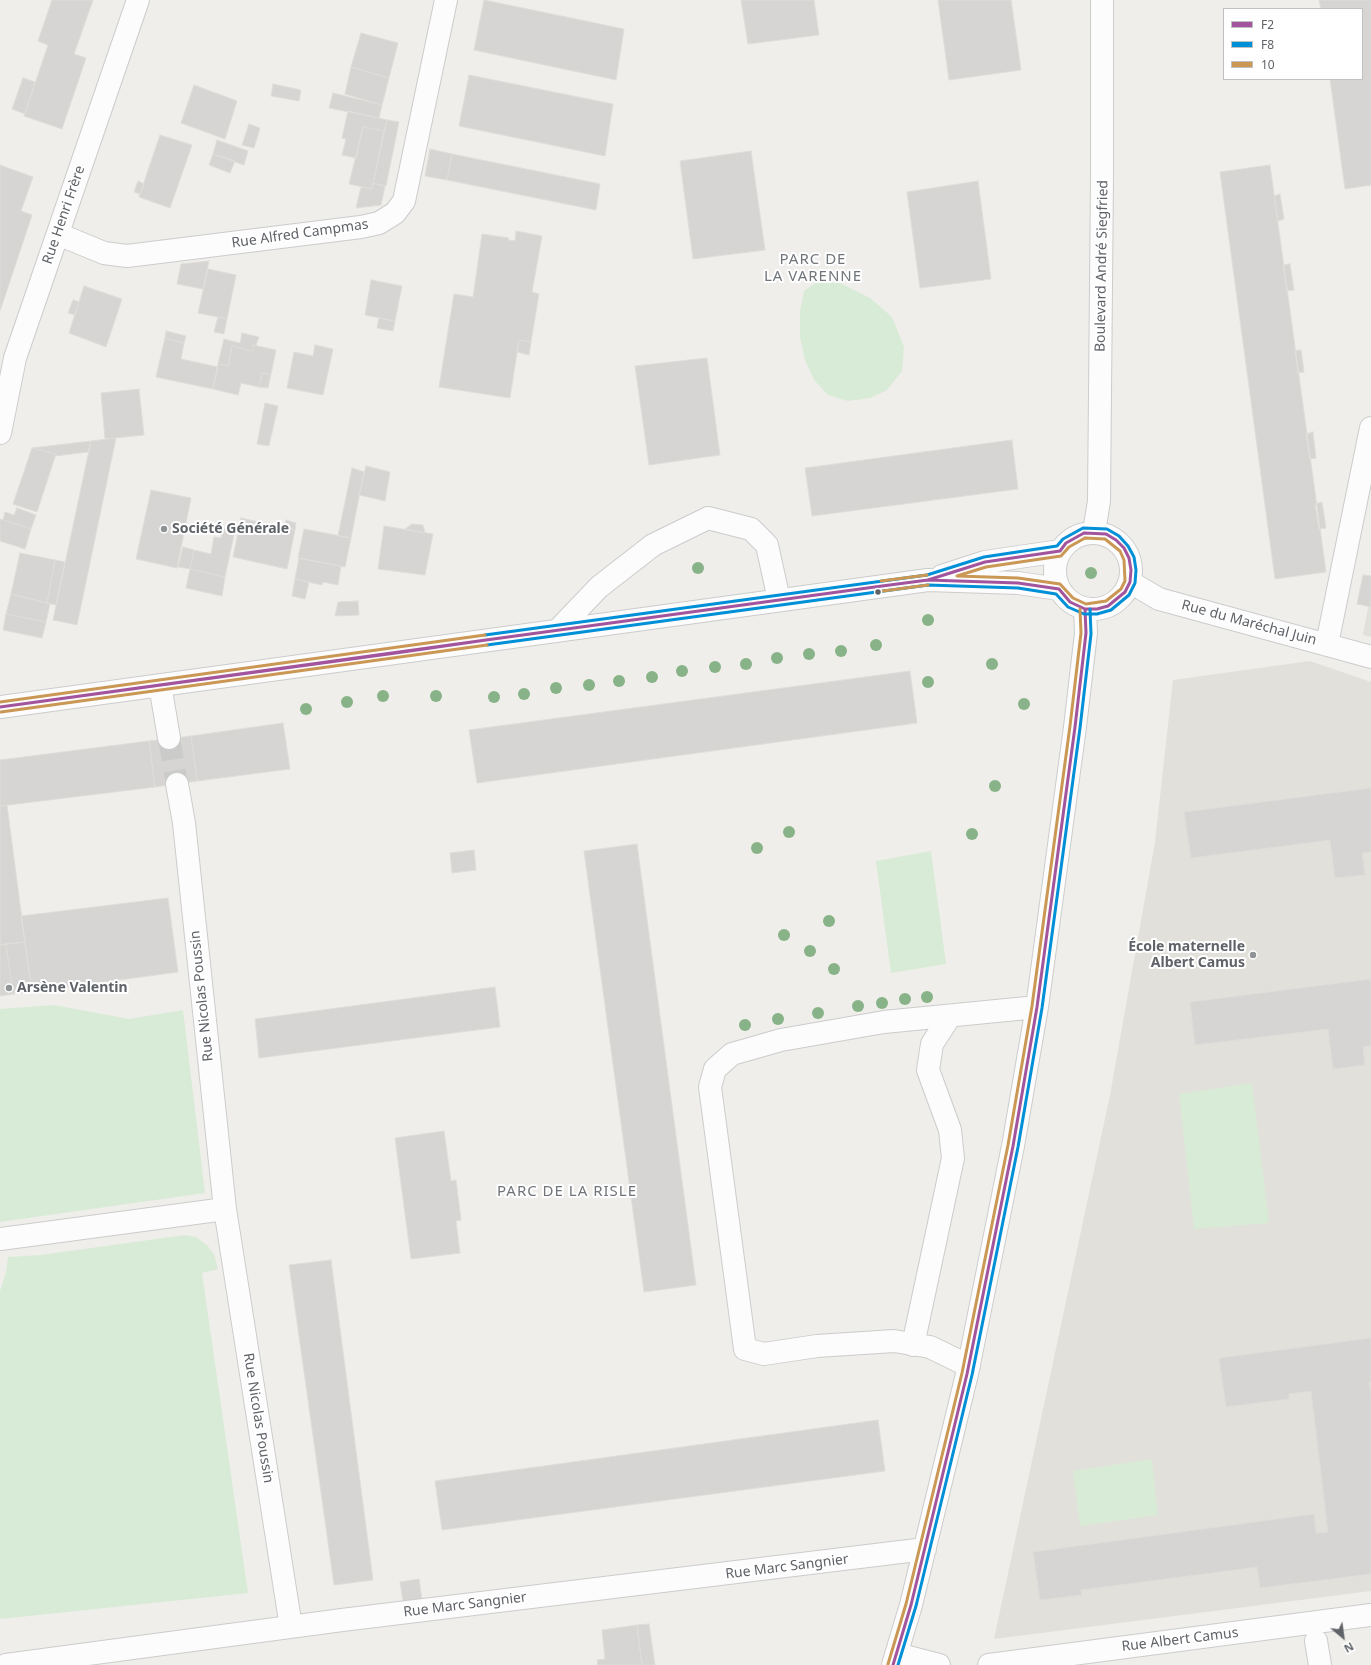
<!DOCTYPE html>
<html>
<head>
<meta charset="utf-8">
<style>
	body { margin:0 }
	#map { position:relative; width:1371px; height:1665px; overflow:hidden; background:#efeeea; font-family:"Noto Sans",sans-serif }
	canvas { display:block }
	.legend { position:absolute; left:1223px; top:8px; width:140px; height:72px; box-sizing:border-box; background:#fff; border:1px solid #bfc1c3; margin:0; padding:5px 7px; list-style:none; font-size:12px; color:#5f6368 }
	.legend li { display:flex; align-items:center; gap:8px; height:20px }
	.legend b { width:20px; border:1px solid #bfc1c3 }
	.north { position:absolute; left:1323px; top:1617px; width:40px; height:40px; -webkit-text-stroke:3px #fff; paint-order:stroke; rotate:151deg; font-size:11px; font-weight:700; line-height:16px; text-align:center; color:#5f6368 }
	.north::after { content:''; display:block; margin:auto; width:14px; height:18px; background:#5f6368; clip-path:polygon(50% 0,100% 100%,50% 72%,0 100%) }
</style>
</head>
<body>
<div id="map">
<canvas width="1371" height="1665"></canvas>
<ul class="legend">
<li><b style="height:5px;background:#a2559d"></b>F2</li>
<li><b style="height:5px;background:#0090d7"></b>F8</li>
<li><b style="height:5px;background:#ca9854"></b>10</li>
</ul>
<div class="north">N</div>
</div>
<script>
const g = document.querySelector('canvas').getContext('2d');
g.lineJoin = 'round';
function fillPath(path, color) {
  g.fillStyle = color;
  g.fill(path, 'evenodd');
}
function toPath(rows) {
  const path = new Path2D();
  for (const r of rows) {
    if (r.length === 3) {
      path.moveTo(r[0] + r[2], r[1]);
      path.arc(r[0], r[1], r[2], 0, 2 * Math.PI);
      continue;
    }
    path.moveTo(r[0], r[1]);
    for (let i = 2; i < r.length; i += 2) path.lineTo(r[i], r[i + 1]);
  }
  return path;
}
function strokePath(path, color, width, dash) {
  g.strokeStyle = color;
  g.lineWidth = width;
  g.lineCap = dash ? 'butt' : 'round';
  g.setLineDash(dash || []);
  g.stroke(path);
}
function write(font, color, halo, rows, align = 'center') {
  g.font = font + ' "Noto Sans",sans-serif';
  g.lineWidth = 4;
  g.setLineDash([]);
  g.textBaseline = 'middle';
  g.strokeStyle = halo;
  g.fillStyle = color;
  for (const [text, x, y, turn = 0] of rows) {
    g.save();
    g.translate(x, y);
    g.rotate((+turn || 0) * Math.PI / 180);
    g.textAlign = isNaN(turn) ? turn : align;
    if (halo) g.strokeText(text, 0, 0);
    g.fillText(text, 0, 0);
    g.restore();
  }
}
fillPath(toPath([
	[1371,592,1371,637,1363,635],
	[1310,661,1371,682,1371,1591,994,1639,1110,1095,1155,842,1173,680]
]), '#e2e0da');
fillPath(toPath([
	[817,282,840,283,870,298,892,317,904,347,902,371,887,390,870,398,848,401,828,395,814,380,805,360,800,337,800,312,804,291],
	[931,851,946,964,891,973,876,861],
	[54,1005,129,1019,183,1010,205,1193,0,1222,0,1009],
	[1252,1083,1269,1223,1194,1229,1179,1094],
	[185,1235,196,1237,207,1245,214,1254,218,1269,202,1273,248,1593,0,1619,0,1291,6,1272,8,1257,41,1255],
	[1152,1459,1158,1515,1080,1526,1073,1471]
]), '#d8ebd6');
const building = toPath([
	[52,0,93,0,74,54,86,58,62,129,24,116,48,45,38,41,52,0],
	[484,0,624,29,616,80,474,50,484,0],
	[741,0,814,0,819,35,748,44,741,0],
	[938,0,1011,0,1021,70,949,80,938,0],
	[1319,0,1371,0,1371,185,1345,189,1330,79,1362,79,1362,9,1321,9,1319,0],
	[361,33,398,43,389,78,351,67,361,33],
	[351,67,389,78,382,105,345,94,351,67],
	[469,75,613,104,605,156,459,126,469,75],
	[23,78,35,82,25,114,12,109,23,78],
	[273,84,301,90,299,101,271,96,273,84],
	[194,85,237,101,225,139,181,123,194,85],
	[333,93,382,105,379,118,329,108,333,93],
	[348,111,387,120,384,131,363,127,356,158,342,155,346,139,342,138,348,111],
	[387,120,399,122,386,186,373,183,387,120],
	[249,124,260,128,254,148,242,145,249,124],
	[363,127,384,131,372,189,349,184,363,127],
	[160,135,192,145,170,208,139,197,160,135],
	[217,140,248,151,244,165,213,154,217,140],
	[430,149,452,154,447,180,425,176,430,149],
	[751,151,765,250,693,259,680,161,751,151],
	[213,154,235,161,230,173,209,165,213,154],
	[452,154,600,184,596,210,447,180,452,154],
	[0,165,33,177,21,211,32,215,0,311,0,165],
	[1270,165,1326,572,1275,579,1220,172,1270,165],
	[138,181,144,184,140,194,134,192,138,181],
	[978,181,991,279,920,288,907,192,978,181],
	[373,183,385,186,381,205,356,208,361,187,372,189,373,183],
	[1280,194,1284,219,1278,221,1274,196,1280,194],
	[516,231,542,236,532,292,539,294,531,342,519,340,510,398,439,387,454,294,473,297,482,234,509,238,508,240,515,241,516,231],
	[209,261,203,289,177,284,181,264,209,261],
	[1290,264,1294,290,1287,291,1283,265,1290,264],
	[208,269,236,275,227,319,198,313,208,269],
	[371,280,402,286,395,321,365,315,371,280],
	[84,286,122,299,106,347,69,333,84,286],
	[73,300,79,302,75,315,68,313,73,300],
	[218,317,227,319,224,334,214,332,218,317],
	[379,318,395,321,393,331,377,328,379,318],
	[166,331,186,336,184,343,165,338,166,331],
	[242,333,259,337,256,345,253,345,252,351,232,346,228,366,218,364,224,339,240,343,242,333],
	[165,338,184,343,181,359,218,367,213,389,156,377,165,338],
	[519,340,531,342,529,355,517,352,519,340],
	[253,345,276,350,271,374,262,373,259,387,241,383,238,395,213,389,218,364,228,366,232,346,252,351,253,345],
	[315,345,333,349,323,395,287,388,294,352,313,356,315,345],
	[1301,350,1304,372,1298,373,1295,351,1301,350],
	[707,358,720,455,649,465,635,366,707,358],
	[262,373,271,374,268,388,259,387,262,373],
	[139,389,144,435,105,439,101,393,139,389],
	[265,403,278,406,269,446,257,444,265,403],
	[1313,432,1316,458,1310,459,1306,434,1313,432],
	[116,438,77,625,53,620,91,441,116,438],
	[1012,440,1018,489,812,516,805,468,1012,440],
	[91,441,88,452,55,456,56,454,32,448,91,441],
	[32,448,56,454,37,512,13,504,32,448],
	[366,466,390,472,385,501,359,495,366,466],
	[352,468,364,472,351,538,338,536,352,468],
	[151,490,191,498,177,568,136,559,151,490],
	[1322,502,1326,528,1319,529,1315,504,1322,502],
	[17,508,36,515,31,529,3,520,5,512,14,515,17,508],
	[241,518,295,530,287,569,233,557,241,518],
	[0,519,31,529,25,549,0,541,0,519],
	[286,520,296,523,295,530,284,528,286,520],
	[412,524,423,525,425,533,405,529,412,524],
	[384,526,433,534,425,575,378,569,384,526],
	[223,528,235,530,225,577,190,569,194,550,211,554,214,537,221,538,223,528],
	[304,529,351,538,345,567,298,558,304,529],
	[183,547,194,550,190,569,178,567,183,547],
	[20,553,55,560,47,603,11,594,20,553],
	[299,558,341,566,338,585,323,582,322,585,295,579,299,558],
	[55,560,65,562,56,605,47,603,55,560],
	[190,569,225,577,222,596,186,588,190,569],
	[1363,575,1371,576,1371,607,1357,604,1363,575],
	[295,579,309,582,305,599,292,596,295,579],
	[11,594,50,604,46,622,6,614,11,594],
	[358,601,359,615,335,616,338,602,358,601],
	[6,614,46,622,42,638,3,630,6,614],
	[910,671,917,723,477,783,469,730,910,671],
	[283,723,290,769,197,781,191,736,283,723],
	[191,736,197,781,155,787,149,741,191,736],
	[149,741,155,787,0,806,0,760,149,741],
	[1371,788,1371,852,1362,853,1365,875,1335,878,1330,840,1191,858,1184,812,1371,788],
	[7,805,25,942,0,945,0,806,7,805],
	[637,844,696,1285,644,1292,584,851,637,844],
	[474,850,476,870,452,873,450,853,474,850],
	[168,898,178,972,32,992,21,916,168,898],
	[25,942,32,992,13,994,6,944,25,942],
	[6,944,13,994,0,996,0,945,6,944],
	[1371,979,1371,1046,1363,1047,1365,1065,1333,1069,1328,1029,1195,1045,1190,1002,1371,979],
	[495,987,500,1027,259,1058,255,1019,495,987],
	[444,1131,451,1181,456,1180,461,1220,456,1221,460,1253,411,1259,395,1138,444,1131],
	[331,1260,373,1580,334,1585,289,1265,331,1260],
	[1371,1338,1371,1382,1369,1382,1371,1395,1371,1574,1260,1588,1257,1567,1081,1590,1082,1595,1040,1600,1033,1552,1314,1514,1316,1533,1328,1532,1311,1391,1289,1394,1289,1399,1226,1407,1219,1358,1371,1338],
	[878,1420,885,1471,442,1530,435,1481,878,1420],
	[419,1579,422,1599,403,1601,400,1582,419,1579],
	[649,1624,655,1665,642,1665,637,1625,649,1624],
	[637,1625,642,1665,598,1665,597,1660,605,1659,602,1630,637,1625]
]);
fillPath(building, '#d6d5d3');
strokePath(building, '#deddd9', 1);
strokePath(toPath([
	[169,738,177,784]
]), '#cbcbca', 22, [22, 11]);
const minor = toPath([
	[58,234,104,253,127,256,361,227,379,223,395,213,404,201,446,0],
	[0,433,15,358,138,0],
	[1094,532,1099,501,1102,177,1102,0],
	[1093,571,38],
	[942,576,985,562,1060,551],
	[1130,582,1159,599,1371,657],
	[557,631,599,587,653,545,708,518,751,529,767,545,779,600],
	[1327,644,1371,428],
	[160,685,169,738],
	[0,707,928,580,1018,583,1059,589],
	[177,784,184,823,225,1209,291,1627],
	[0,1239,225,1209],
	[913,1345,953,1158,950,1130,928,1070,932,1044,950,1016],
	[969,1366,930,1347,894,1341,817,1346,764,1354,745,1349,710,1087,715,1069,732,1054,781,1040,884,1022,1037,1007],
	[1316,1641,1320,1665],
	[896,1654,939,1665],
	[6,1665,342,1620,925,1549],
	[893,1665,911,1605,967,1374,1013,1146,1037,1007,1075,727,1086,633,1085,609],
	[989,1665,1371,1615]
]);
strokePath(minor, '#cbcccc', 24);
strokePath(minor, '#fdfcfc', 22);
strokePath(toPath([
	[1084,533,1106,534,1116,540,1124,548,1129,558,1131,570,1130,582,1125,592,1108,606,1097,609,1085,609,1070,602,1059,589,1018,583,928,580,985,562,1060,551,1066,543,1084,533],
	[882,586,928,580],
	[486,640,403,652,0,707,486,640],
	[486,640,882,586],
	[486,640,882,586],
	[893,1665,911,1605,967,1374,1013,1146,1037,1007,1075,727,1086,633,1085,609]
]), '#a2559d', 3);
strokePath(toPath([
	[485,635,927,575,984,557,1057,546,1063,539,1083,528,1107,529,1119,536,1128,546,1134,557,1136,570,1135,583,1129,595,1111,610,1097,614,1084,614,1068,607,1056,594,1018,588,928,585,487,645],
	[898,1665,916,1606,972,1375,1018,1147,1042,1008,1080,728,1091,634,1090,609]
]), '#0090d7', 3);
strokePath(toPath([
	[1085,538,1105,539,1120,551,1124,560,1125,581,1121,589,1106,601,1086,604,1073,598,1060,584,1018,578,957,576,986,567,1061,556,1069,547,1085,538],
	[881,581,927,575],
	[883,591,928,585],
	[0,702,485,635],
	[1,712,487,645],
	[888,1664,906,1604,962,1373,1008,1145,1032,1006,1070,726,1081,633,1080,609]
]), '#ca9854', 3);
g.fillStyle = '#88b388';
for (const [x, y] of [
	[698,568],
	[1091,573],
	[928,620],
	[876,645],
	[841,651],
	[809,654],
	[777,658],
	[746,664],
	[992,664],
	[715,667],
	[682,671],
	[652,677],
	[619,681],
	[928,682],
	[589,685],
	[556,688],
	[524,694],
	[383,696],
	[436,696],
	[494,697],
	[347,702],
	[1024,704],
	[306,709],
	[995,786],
	[789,832],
	[972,834],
	[757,848],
	[829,921],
	[784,935],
	[810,951],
	[834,969],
	[927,997],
	[905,999],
	[882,1003],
	[858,1006],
	[818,1013],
	[778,1019],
	[745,1025]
]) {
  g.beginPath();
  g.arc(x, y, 6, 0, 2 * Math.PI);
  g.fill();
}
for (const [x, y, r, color] of [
	[164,529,4,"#919496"],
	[878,592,3.5,"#5f6368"],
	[1253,955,4,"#919496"],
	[9,988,4,"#919496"]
]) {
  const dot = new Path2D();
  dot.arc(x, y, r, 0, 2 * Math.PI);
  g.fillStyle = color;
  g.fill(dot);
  strokePath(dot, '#fff', 1.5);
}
write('14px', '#5f6368', '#fff', [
	["Rue Henri Frère",64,215,-71],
	["Rue Alfred Campmas",300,234,-8],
	["Boulevard André Siegfried",1102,266,-89],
	["Rue du Maréchal Juin",1249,623,15],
	["Rue Nicolas Poussin",202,996,-96],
	["Rue Nicolas Poussin",258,1418,81],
	["Rue Marc Sangnier",787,1567,-7],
	["Rue Marc Sangnier",465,1605,-7],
	["Rue Albert Camus",1180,1640,-7]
]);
write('bold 14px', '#5f6368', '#fff', [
	["Société Générale",172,529],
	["École maternelle",1245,947,"right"],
	["Albert Camus",1245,963,"right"],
	["Arsène Valentin",17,988]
], 'left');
g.letterSpacing = '1px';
write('15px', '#70757a', '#fff', [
	["PARC DE",813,260],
	["LA VARENNE",813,277],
	["PARC DE LA RISLE",567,1192]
]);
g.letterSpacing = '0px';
</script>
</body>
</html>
